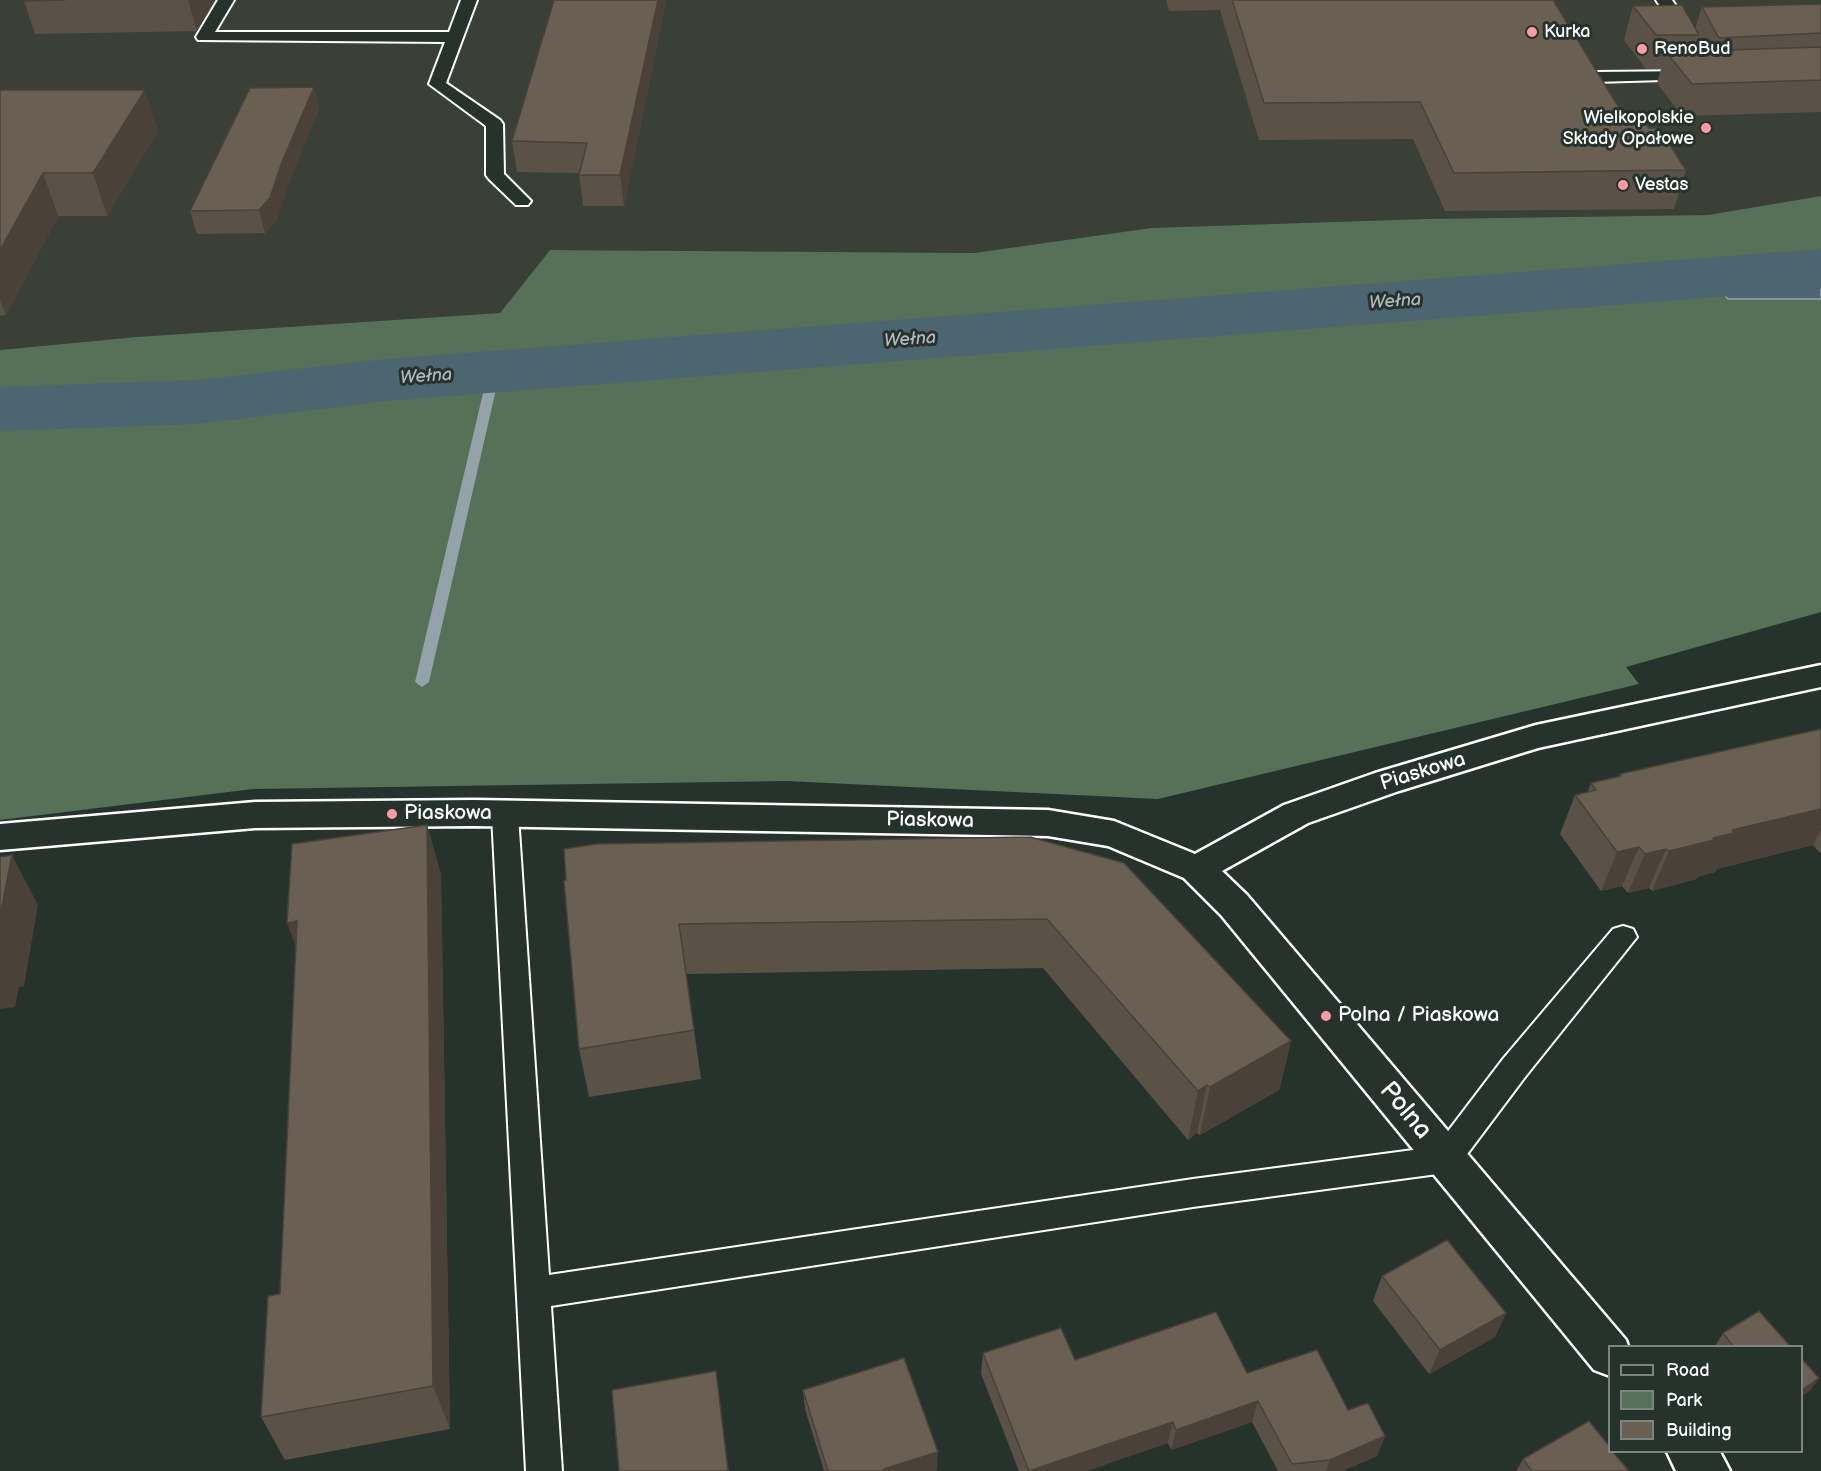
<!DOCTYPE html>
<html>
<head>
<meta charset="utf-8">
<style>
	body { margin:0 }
	#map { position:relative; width:1821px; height:1471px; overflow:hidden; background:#26332d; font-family:"Balsamiq Sans",sans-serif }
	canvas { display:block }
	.legend { position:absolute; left:1608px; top:1345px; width:195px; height:108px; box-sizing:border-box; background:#26332d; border:2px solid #7d8581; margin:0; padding:8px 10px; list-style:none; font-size:18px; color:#fff }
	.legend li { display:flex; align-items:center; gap:12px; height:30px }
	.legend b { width:30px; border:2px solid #7d8581 }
</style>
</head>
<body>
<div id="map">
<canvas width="1821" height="1471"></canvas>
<ul class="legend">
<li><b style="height:8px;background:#26332d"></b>Road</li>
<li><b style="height:16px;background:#567158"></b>Park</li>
<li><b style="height:16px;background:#695f52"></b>Building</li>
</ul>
</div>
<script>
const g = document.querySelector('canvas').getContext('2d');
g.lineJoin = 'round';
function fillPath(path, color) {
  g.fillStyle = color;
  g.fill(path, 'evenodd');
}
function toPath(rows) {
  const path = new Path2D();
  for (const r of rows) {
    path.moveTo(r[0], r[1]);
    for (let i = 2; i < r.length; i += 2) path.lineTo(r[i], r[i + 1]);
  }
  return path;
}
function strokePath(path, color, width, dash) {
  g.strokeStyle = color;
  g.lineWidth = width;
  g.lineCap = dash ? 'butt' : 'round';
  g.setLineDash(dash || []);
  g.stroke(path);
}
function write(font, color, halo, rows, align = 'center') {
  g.font = font + ' "Balsamiq Sans",sans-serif';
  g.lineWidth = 6;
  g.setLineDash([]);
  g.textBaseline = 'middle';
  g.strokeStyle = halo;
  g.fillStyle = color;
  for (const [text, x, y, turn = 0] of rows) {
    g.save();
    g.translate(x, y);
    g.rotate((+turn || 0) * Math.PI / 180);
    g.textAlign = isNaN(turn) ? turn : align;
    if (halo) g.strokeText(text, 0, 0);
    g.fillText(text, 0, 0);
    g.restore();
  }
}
fillPath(toPath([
	[0,0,1821,0,1821,196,1708,215,1424,219,1151,228,974,253,550,250,500,313,136,337,0,350]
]), '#3a4038');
fillPath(toPath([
	[1821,196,1821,612,1626,667,1639,684,1158,799,787,781,253,789,0,820,0,350,136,337,500,313,550,250,974,253,1151,228,1424,219,1708,215]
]), '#567158');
const water = toPath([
	[1821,259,1821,299,1728,299,1703,271,1821,259]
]);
fillPath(water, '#4d6571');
strokePath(water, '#94a3aa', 1.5);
fillPath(toPath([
	[494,368,500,372,429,682,422,687,415,682,488,372,494,368]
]), '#94a3aa');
fillPath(toPath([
	[1821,249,1821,289,386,401,198,424,0,431,0,387,198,380,386,359,1821,249]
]), '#4d6571');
const service = toPath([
	[218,0,234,0,215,32,449,32,461,0,477,0,446,83,500,120,503,124,504,174,531,201,528,205,516,205,489,179,486,175,486,126,429,84,445,42,198,40,196,37,218,0],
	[1656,0,1672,0,1686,21,1690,37,1688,40,1676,40,1670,21,1656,0],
	[1693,71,1701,76,1699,79,1595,82,1587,77,1595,72,1693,71],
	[505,805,514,808,518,815,549,1275,1193,1179,1436,1147,1503,1059,1613,929,1623,926,1633,929,1637,937,1525,1077,1456,1169,1445,1173,1193,1207,551,1306,562,1471,526,1471,492,815,496,808,505,805]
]);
const minor = toPath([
	[1821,665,1821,687,1538,748,1399,791,1308,823,1222,871,1247,895,1626,1340,1628,1346,1610,1346,1610,1376,1594,1370,1221,915,1184,878,1108,846,1048,836,474,826,255,828,0,850,0,824,255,802,474,800,1048,810,1114,821,1195,854,1284,805,1375,773,1536,725,1821,665],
	[1667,1452,1720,1452,1730,1471,1676,1471,1667,1452]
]);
strokePath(service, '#fff', 4);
strokePath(minor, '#fff', 5);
fillPath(service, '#26332d');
fillPath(minor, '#26332d');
fillPath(toPath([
	[25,0,215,0,197,31,35,34,24,1],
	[554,0,666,0,624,206,583,206,579,173,517,172,512,141],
	[1166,0,1553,0,1626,119,1686,170,1674,209,1445,211,1413,139,1259,140,1220,10,1169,11],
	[1821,4,1821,112,1682,116,1657,83,1661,69,1646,69,1624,40,1633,6,1695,29,1702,7],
	[1696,44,1700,51,1694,51],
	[0,90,158,131,107,216,58,216,6,315,0,316],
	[319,109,288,185,276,221,265,233,197,234,190,211],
	[1821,729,1821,854,1813,845,1717,869,1715,872,1697,877,1696,879,1652,891,1649,888,1628,893,1622,886,1601,891,1560,834,1575,795,1588,792,1591,783,1619,777,1620,774],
	[427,825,441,875,450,1429,285,1460,261,1417,280,1294],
	[1030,837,1291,1041,1279,1090,1200,1135,1197,1133,1188,1140,1043,968,686,974,701,1079,589,1097,579,1049,564,881],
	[1382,1276,1506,1313,1495,1337,1429,1374,1373,1301],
	[1723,1333,1791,1347,1715,1347,1715,1346],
	[983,1353,1247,1373,1348,1410,1385,1436,1377,1456,1342,1471,1278,1471,1252,1422,1171,1450,1168,1443,1086,1471,1019,1471,981,1374],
	[803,1390,937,1470,934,1471,824,1471,805,1409],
	[1523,1459,1629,1471,1516,1471]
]), '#5a5247');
fillPath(toPath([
	[188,0,215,0,197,31],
	[658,0,666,0,624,206,620,175],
	[314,87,319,109,288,185,276,221,265,233,259,210,282,162],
	[145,90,158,131,107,216,93,173],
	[43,173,58,216,6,315,0,300,0,250],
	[1821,809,1821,830,1813,845,1717,869,1715,872,1697,877,1696,879,1652,891,1669,851,1713,838,1732,830],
	[427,825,441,875,450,1429,433,1386],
	[1639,847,1622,886,1601,891,1617,852],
	[1666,849,1649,888,1628,893,1645,854],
	[12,855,38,905,24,986,19,987,15,1007,0,1009,0,917],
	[297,921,306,973,287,923],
	[1291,1041,1279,1090,1200,1135,1210,1087],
	[1207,1085,1197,1133,1188,1140,1198,1091],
	[1506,1313,1495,1337,1429,1374,1440,1350],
	[716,1371,719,1395,729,1471,728,1471],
	[1819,1378,1810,1391,1802,1396,1802,1390],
	[1258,1401,1252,1422,1171,1450,1176,1430],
	[1173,1422,1168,1443,1086,1471,1030,1471],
	[1385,1436,1377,1456,1342,1471,1326,1471,1330,1460],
	[938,1452,937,1470,934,1471,884,1471,884,1469]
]), '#4a4239');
const building = toPath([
	[25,0,65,0,24,1,25,0],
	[554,0,658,0,620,175,579,175,587,143,512,141,554,0],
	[1232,0,1553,0,1626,119,1643,119,1649,128,1659,128,1686,170,1454,173,1420,102,1264,103,1232,0],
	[1821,4,1821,33,1719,38,1702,7,1821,4],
	[1682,5,1699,35,1656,35,1633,6,1682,5],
	[1821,47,1821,80,1692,84,1666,52,1821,47],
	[314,87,282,162,270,198,259,210,190,211,250,88,314,87],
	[0,90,145,90,93,173,43,173,0,250,0,90],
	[1821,729,1821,809,1732,830,1734,833,1713,838,1714,840,1669,851,1666,849,1645,854,1639,847,1617,852,1575,795,1596,790,1591,783,1621,776,1620,774,1821,729],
	[427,825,433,1386,261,1417,268,1296,280,1294,297,921,287,923,292,844,427,825],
	[1030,837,1124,863,1291,1041,1210,1087,1207,1085,1198,1091,1047,919,679,924,694,1030,579,1049,564,881,566,880,564,849,597,844,1030,837],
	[12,855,0,917,0,857,12,855],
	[1447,1240,1506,1313,1440,1350,1382,1276,1447,1240],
	[1759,1311,1791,1347,1734,1347,1723,1333,1759,1311],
	[1216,1312,1247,1373,1317,1350,1348,1410,1368,1403,1385,1436,1330,1460,1292,1464,1258,1401,1176,1430,1173,1422,1029,1471,983,1353,1061,1328,1075,1360,1216,1312],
	[904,1358,938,1452,884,1469,885,1471,828,1471,803,1390,904,1358],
	[1802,1359,1819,1378,1802,1390,1802,1359],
	[716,1371,728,1471,619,1471,612,1390,716,1371],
	[1589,1421,1610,1447,1610,1452,1613,1452,1629,1471,1532,1471,1523,1459,1589,1421]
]);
fillPath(building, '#695f52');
strokePath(building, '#4a4239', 1.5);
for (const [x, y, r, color] of [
	[1532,32,6,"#ff9aa2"],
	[1642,49,6,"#ff9aa2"],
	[1706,128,6,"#ff9aa2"],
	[1623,185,6,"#ff9aa2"],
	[392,814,6,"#ff9aa2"],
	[1326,1016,6,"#ff9aa2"]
]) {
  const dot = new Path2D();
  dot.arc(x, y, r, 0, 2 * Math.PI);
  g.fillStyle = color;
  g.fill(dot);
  strokePath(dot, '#26332d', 2);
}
write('18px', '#fff', '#26332d', [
	["Kurka",1544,32],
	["RenoBud",1654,49],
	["Wielkopolskie",1694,118,"right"],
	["Składy Opałowe",1694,139,"right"],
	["Vestas",1635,185]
], 'left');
write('italic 18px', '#afbabf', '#26332d', [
	["Wełna",1395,302,-4],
	["Wełna",910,340,-4],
	["Wełna",426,377,-4]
]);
write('21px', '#fff', '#26332d', [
	["Piaskowa",1423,772,-17],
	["Piaskowa",930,821,1]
]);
write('21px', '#fff', '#26332d', [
	["Piaskowa",404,814],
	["Polna / Piaskowa",1338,1016]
], 'left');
write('26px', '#fff', '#26332d', [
	["Polna",1405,1111,50]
]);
</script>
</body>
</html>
